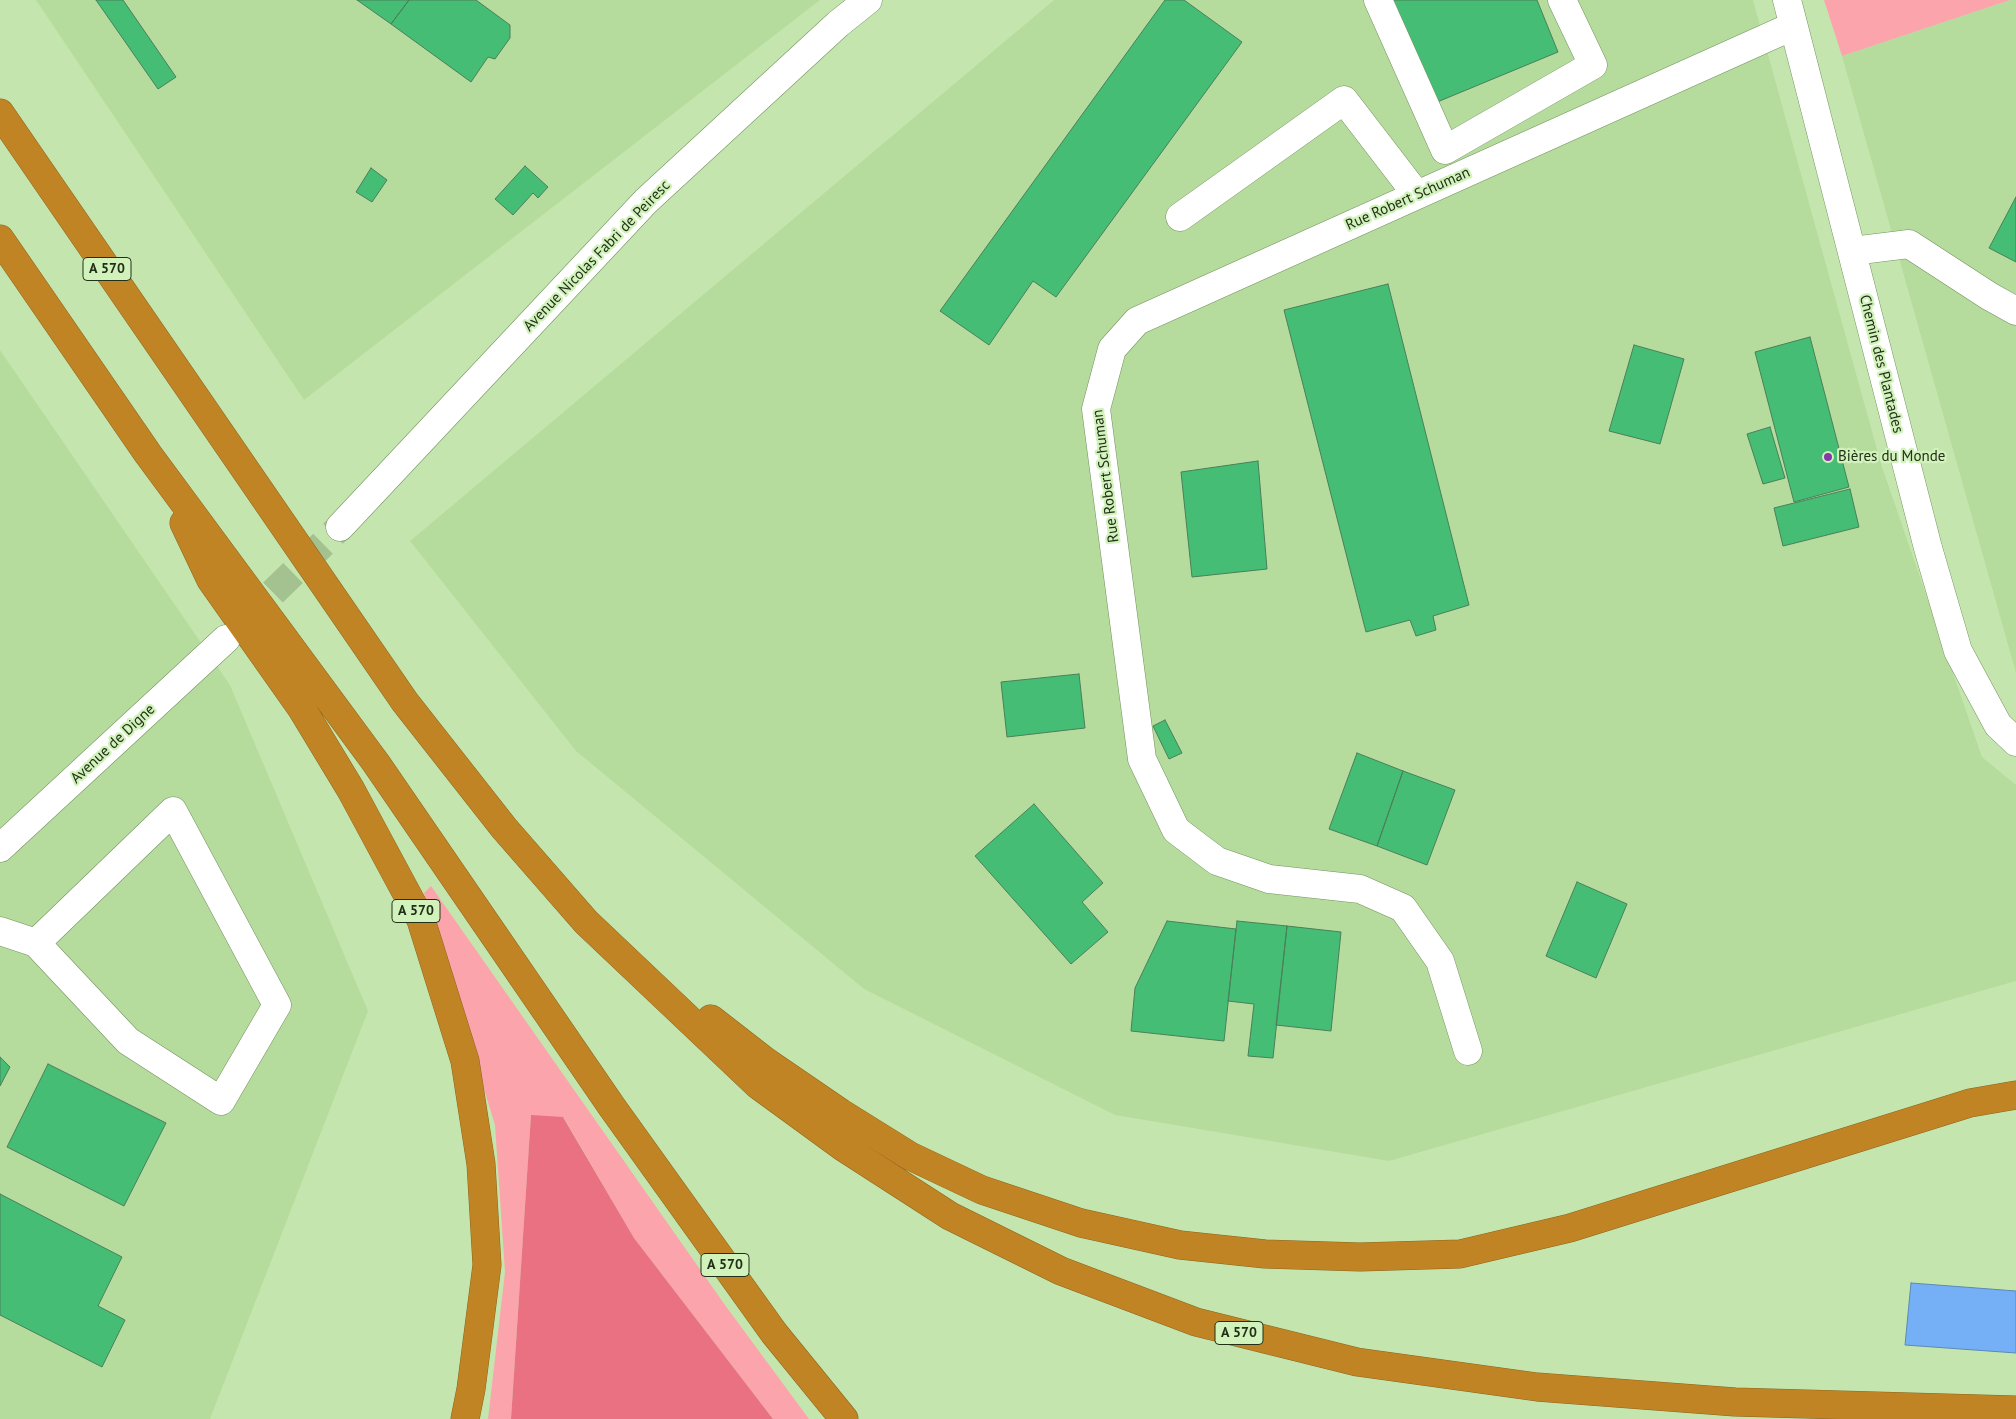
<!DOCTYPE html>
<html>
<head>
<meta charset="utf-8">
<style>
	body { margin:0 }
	canvas { display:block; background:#c4e6ae }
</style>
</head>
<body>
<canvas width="2016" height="1419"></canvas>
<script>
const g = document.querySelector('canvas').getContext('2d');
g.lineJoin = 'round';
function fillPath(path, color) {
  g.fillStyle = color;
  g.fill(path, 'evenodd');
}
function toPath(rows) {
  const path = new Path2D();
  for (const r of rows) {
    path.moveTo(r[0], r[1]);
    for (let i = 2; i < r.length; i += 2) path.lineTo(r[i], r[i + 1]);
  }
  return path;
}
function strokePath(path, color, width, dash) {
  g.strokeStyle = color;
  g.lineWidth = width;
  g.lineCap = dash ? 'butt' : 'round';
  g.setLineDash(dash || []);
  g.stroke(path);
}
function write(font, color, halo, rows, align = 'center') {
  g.font = font + ' "PT Sans",sans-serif';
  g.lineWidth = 4.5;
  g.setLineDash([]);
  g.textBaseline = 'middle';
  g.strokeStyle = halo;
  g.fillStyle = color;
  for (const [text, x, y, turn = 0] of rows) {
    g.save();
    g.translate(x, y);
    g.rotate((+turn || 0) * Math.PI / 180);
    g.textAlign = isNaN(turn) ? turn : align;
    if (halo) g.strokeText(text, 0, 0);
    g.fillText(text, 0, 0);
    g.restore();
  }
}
fillPath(toPath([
	[36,0,820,0,304,400],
	[1054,0,1753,0,1881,464,1982,757,2016,785,2016,981,1389,1161,1115,1115,864,989,576,751,410,541],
	[2010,0,2016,0,2016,673,1842,56],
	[0,350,230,685,368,1011,210,1419,0,1419]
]), '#b6dc9d');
fillPath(toPath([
	[1824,0,2010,0,1842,56],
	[431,886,725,1305,809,1419,773,1419,634,1238,564,1118,531,1116,511,1419,488,1419,505,1272,495,1125,424,893]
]), '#fca4ac');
fillPath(toPath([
	[531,1115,563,1117,634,1238,773,1419,511,1419]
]), '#ea7182');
const water = toPath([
	[1911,1283,2016,1291,2016,1353,1905,1345,1911,1283]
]);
fillPath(water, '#75b0f7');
strokePath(water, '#5c89b4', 1);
const building = toPath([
	[96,0,123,0,176,77,158,89,96,0],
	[357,0,409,0,391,24,357,0],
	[409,0,476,0,510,25,510,38,495,59,488,57,471,82,391,24,409,0],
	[1165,0,1184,0,1242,42,1056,297,1033,281,989,345,940,311,1165,0],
	[1386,0,1537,0,1558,52,1430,105,1386,0],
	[525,166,548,187,538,198,533,193,513,215,495,199,525,166],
	[371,168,387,180,372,202,356,192,371,168],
	[2016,197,2016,262,1989,248,2016,197],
	[1388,284,1469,605,1433,616,1436,630,1416,636,1410,620,1366,632,1284,310,1388,284],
	[1810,337,1849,487,1794,502,1755,352,1810,337],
	[1634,345,1684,359,1660,444,1609,431,1634,345],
	[1770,427,1785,478,1763,484,1747,434,1770,427],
	[1258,461,1267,569,1192,577,1181,472,1258,461],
	[1850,489,1859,527,1783,546,1774,508,1850,489],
	[1079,674,1085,728,1007,737,1001,682,1079,674],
	[1165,720,1182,753,1169,759,1153,726,1165,720],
	[1357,753,1403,771,1377,846,1329,829,1357,753],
	[1403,771,1455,790,1427,865,1377,846,1403,771],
	[1034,804,1103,883,1082,902,1108,932,1071,964,975,856,1034,804],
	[1577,882,1627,904,1596,978,1546,956,1577,882],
	[1167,921,1236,929,1224,1041,1131,1031,1135,988,1167,921],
	[1237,921,1287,926,1273,1058,1248,1056,1254,1004,1228,1001,1237,921],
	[1287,926,1341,932,1331,1031,1276,1025,1287,926],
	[0,1057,10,1067,0,1086,0,1057],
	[48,1064,166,1123,124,1206,7,1147,48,1064],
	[0,1194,122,1257,98,1306,125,1320,102,1367,0,1315,0,1194]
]);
fillPath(building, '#46bd75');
strokePath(building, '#49805b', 1);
strokePath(toPath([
	[243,622,340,527]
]), '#a4c190', 28, [28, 14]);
const minor = toPath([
	[1378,0,1445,150,1593,65,1562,0],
	[1787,0,1928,548,1958,651,1998,725,2016,742],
	[1180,217,1344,100,1417,195],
	[1852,251,1909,244,1989,296,2016,311],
	[340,527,646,201,838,24,868,0],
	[0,848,226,639],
	[0,931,36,943,128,1041,221,1101,277,1005,173,811,36,943],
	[1468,1051,1440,961,1403,908,1360,889,1269,879,1217,861,1176,830,1142,759,1096,409,1112,349,1137,321,1793,26]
]);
const highway = toPath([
	[0,113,405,702,504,828,586,922,758,1085,843,1147,950,1216,1061,1271,1196,1322,1357,1362,1537,1387,1735,1402,2016,1410],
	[0,239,148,454,376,763,612,1107,774,1333,844,1419],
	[184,523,211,580,302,709,351,790,421,920,465,1061,481,1164,487,1265,471,1389,465,1419],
	[711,1019,765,1061,841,1113,910,1156,982,1190,1081,1223,1180,1245,1265,1254,1360,1257,1460,1254,1570,1228,1970,1103,2016,1095]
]);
strokePath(minor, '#73925e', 29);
strokePath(highway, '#896620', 29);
strokePath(minor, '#fff', 28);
strokePath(highway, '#c08424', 28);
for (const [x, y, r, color] of [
	[1828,457,5,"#8538a9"]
]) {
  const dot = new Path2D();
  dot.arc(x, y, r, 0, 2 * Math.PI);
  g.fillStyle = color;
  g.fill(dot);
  strokePath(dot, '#d1f3bb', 2);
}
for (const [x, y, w] of [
	[107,269,48],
	[416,911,48],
	[725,1265,48],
	[1239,1333,48]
]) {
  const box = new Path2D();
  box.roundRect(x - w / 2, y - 11.5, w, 23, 4);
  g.fillStyle = '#d1f3bb';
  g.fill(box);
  strokePath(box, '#222f19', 1);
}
write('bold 14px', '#222f19', null, [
	["A 570",107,269],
	["A 570",416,911],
	["A 570",725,1265],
	["A 570",1239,1333]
]);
write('15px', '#222f19', '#d1f3bb', [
	["Rue Robert Schuman",1408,199,-24],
	["Avenue Nicolas Fabri de Peiresc",597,256,-46],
	["Chemin des Plantades",1881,364,76],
	["Rue Robert Schuman",1106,476,-97],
	["Avenue de Digne",113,744,-43]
]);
write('15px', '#222f19', '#d1f3bb', [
	["Bières du Monde",1838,457]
], 'left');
</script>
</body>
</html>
